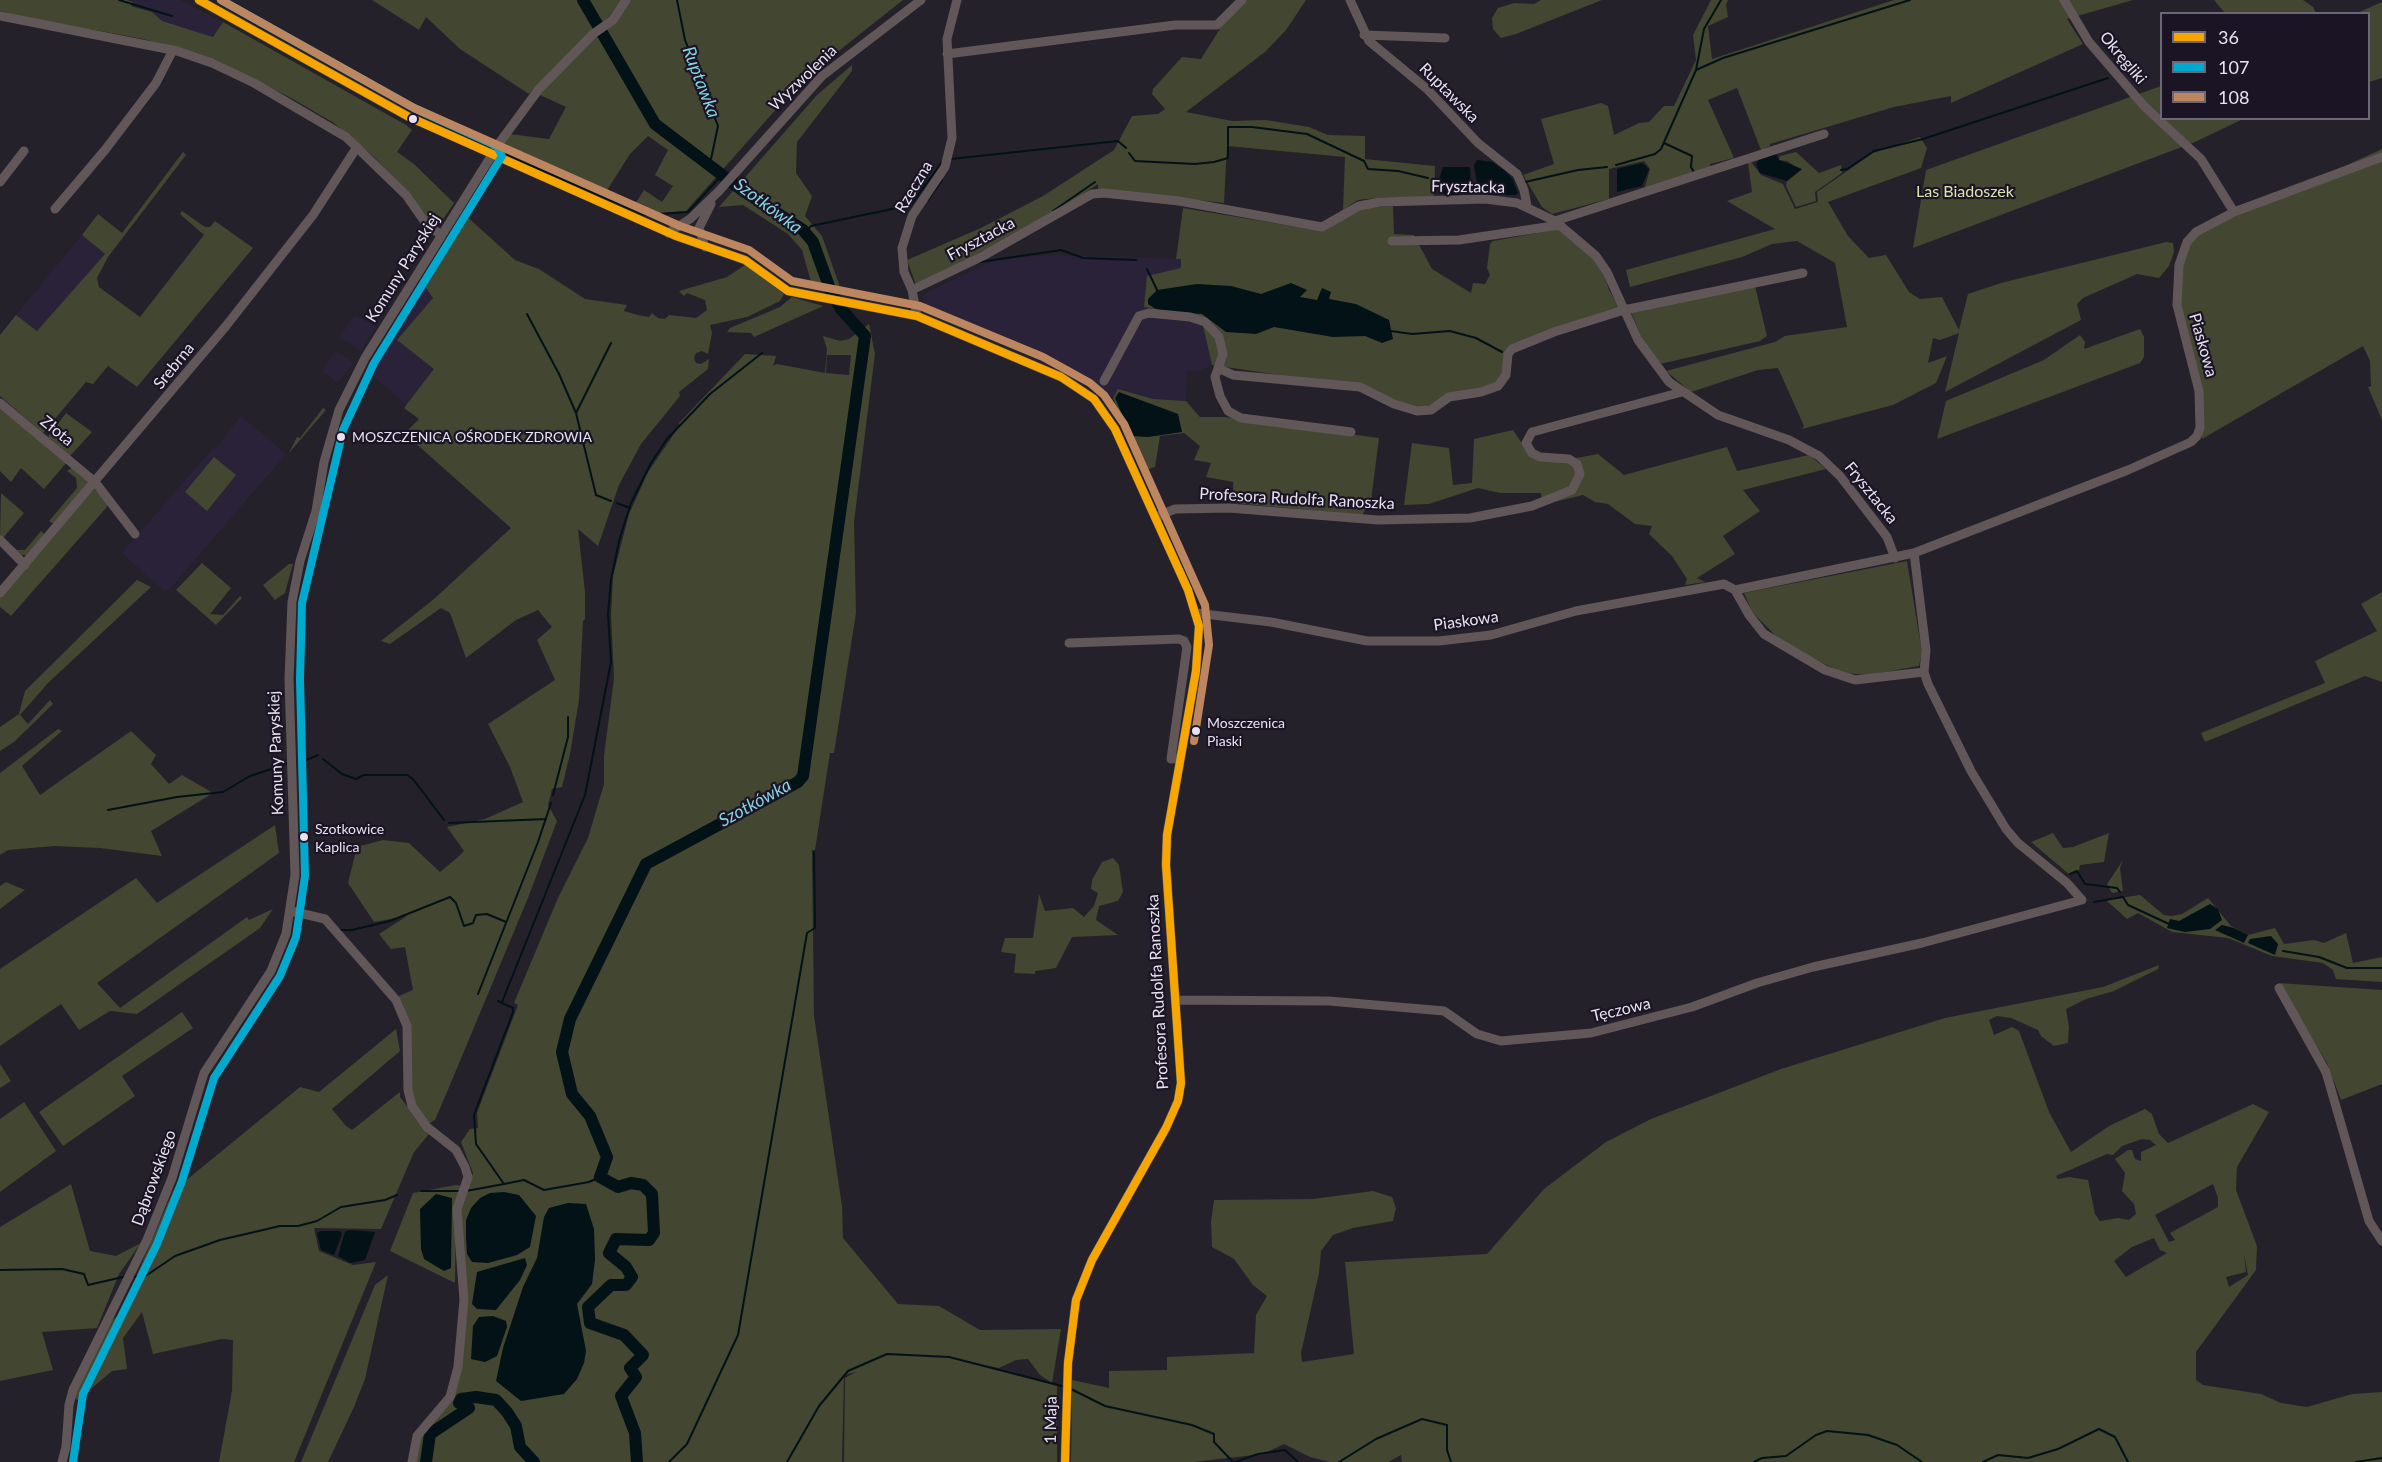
<!DOCTYPE html>
<html>
<head>
<meta charset="utf-8">
<style>
	body { margin:0 }
	#map { position:relative; width:2382px; height:1462px; overflow:hidden; background:#25212b; font-family:Lato,sans-serif }
	canvas { display:block }
	.legend { position:absolute; left:2160px; top:12px; width:210px; height:108px; box-sizing:border-box; background:#1b1425; border:2px solid #6d6676; margin:0; padding:8px 10px; list-style:none; font-size:18px; color:#e7e2ef }
	.legend li { display:flex; align-items:center; gap:12px; height:30px }
	.legend b { width:30px; border:2px solid #6d6676 }
</style>
</head>
<body>
<div id="map">
<canvas width="2382" height="1462"></canvas>
<ul class="legend">
<li><b style="height:8px;background:#f7a600"></b>36</li>
<li><b style="height:8px;background:#00a9ce"></b>107</li>
<li><b style="height:8px;background:#bb8660"></b>108</li>
</ul>
</div>
<script>
const g = document.querySelector('canvas').getContext('2d');
g.lineJoin = 'round';
function fillPath(path, color) {
  g.fillStyle = color;
  g.fill(path, 'evenodd');
}
function toPath(rows) {
  const path = new Path2D();
  for (const r of rows) {
    path.moveTo(r[0], r[1]);
    for (let i = 2; i < r.length; i += 2) path.lineTo(r[i], r[i + 1]);
  }
  return path;
}
function strokePath(path, color, width, dash) {
  g.strokeStyle = color;
  g.lineWidth = width;
  g.lineCap = dash ? 'butt' : 'round';
  g.setLineDash(dash || []);
  g.stroke(path);
}
function write(font, color, halo, rows, align = 'center') {
  g.font = font + ' Lato,sans-serif';
  g.lineWidth = 4.5;
  g.setLineDash([]);
  g.textBaseline = 'middle';
  g.strokeStyle = halo;
  g.fillStyle = color;
  for (const [text, x, y, turn = 0] of rows) {
    g.save();
    g.translate(x, y);
    g.rotate((+turn || 0) * Math.PI / 180);
    g.textAlign = isNaN(turn) ? turn : align;
    if (halo) g.strokeText(text, 0, 0);
    g.fillText(text, 0, 0);
    g.restore();
  }
}
fillPath(toPath([
	[134,0,180,0,223,22,213,37,162,21,152,12,131,5],
	[82,235,105,254,37,331,16,315],
	[1053,255,1181,259,1181,268,1201,317,1212,365,1198,371,1187,371,1186,401,1153,399,1134,393,1115,393,1113,398,1072,376,926,309,922,299,927,292,998,259],
	[424,284,435,298,435,368,408,406,367,371,394,321],
	[354,315,376,326,361,351,340,337],
	[335,351,354,363,337,383,323,371],
	[241,416,286,454,175,583,168,591,163,590,122,553,213,448,215,449]
]), '#2a2238');
fillPath(toPath([
	[0,0,127,0,133,2,131,6,152,12,162,21,213,37,223,22,406,125,412,130,397,152,414,164,454,203,439,225,431,223,405,189,374,157,334,123,293,99,216,60,143,39,90,29,70,29,0,11],
	[372,0,622,0,608,19,587,35,529,94,460,49,426,17,419,30],
	[630,0,903,0,802,80,686,211,648,214,633,207,644,190,662,202,673,186,655,175,668,150,648,136,630,154,604,195,501,149,509,134,549,139,566,107,538,94],
	[1245,0,1306,0,1286,30,1265,52,1186,112,1232,121,1266,120,1309,127,1328,135,1365,136,1365,159,1435,166,1434,197,1385,197,1358,200,1343,210,1345,157,1227,146,1224,203,1098,189,1098,184,1051,216,916,285,907,260,981,228,1043,196,1114,150,1132,116,1158,114,1165,109,1152,94,1153,89,1182,57,1201,59,1223,24],
	[1541,0,1602,0,1516,34,1501,38,1493,29,1492,18,1498,8,1514,3,1534,4],
	[1711,0,1728,0,1726,5,1728,17,1708,26,1712,59,1894,0,2133,0,2067,19,2083,44,1951,103,1951,96,1894,107,1770,144,1770,146,1761,150,1737,88,1708,100,1734,158,1710,164,1711,169,1644,190,1650,169,1644,161,1609,169,1609,199,1552,214,1542,207,1523,175,1554,164,1541,119,1601,103,1608,106,1614,135,1639,123,1649,122,1664,106,1674,106,1696,60,1693,35],
	[2214,0,2303,0,2313,7,2316,13,2225,13],
	[2382,2,2382,78,2369,82,2368,14,2357,13],
	[852,65,852,71,797,142,796,173,812,196,805,216,822,236,841,290,816,290,813,289,802,250,788,234,743,205,719,207,817,95],
	[2161,86,2162,118,2243,119,2195,142,1913,248,1926,170],
	[1920,137,1927,148,1921,168,1828,202,1848,236,1869,258,1886,255,1909,292,1920,299,1942,297,1959,330,1968,294,2001,283,2166,242,2173,243,2174,252,2169,266,2159,278,2137,274,2083,298,2077,304,2081,320,1945,392,1959,333,1940,340,1933,338,1928,363,1947,356,1936,383,1893,405,1802,429,1804,426,1778,368,1758,370,1691,392,1666,371,1775,342,1785,336,1847,327,1835,263,1797,241,1772,244,1742,257,1630,287,1626,270,1775,229,1727,201,1752,192,1748,163,1751,162,1761,175,1783,184,1795,209,1818,202,1817,192,1873,153],
	[2382,149,2382,420,2368,387,2371,386,2370,361,2363,346,2202,439,2191,356,2178,317,2179,272,2187,242,2207,226,2236,216],
	[183,152,186,155,108,257,97,278,99,287,140,317,204,235,180,214,182,211,205,227,210,227,215,221,253,248,137,387,108,366,93,384,86,382,43,433,0,396,0,335,16,315,37,331,105,254,82,235,98,214,122,233],
	[1796,152,1819,173,1841,165,1842,173,1815,192,1816,201,1796,207,1786,186,1787,181,1801,170,1787,161,1779,160,1780,156],
	[1393,206,1394,234,1414,235,1432,269,1471,293,1473,283,1485,284,1490,275,1487,268,1490,244,1493,241,1560,229,1589,253,1603,271,1609,290,1620,308,1512,351,1509,377,1451,401,1434,412,1418,413,1374,389,1212,365,1201,317,1144,307,1147,276,1181,268,1181,259,1176,259,1183,208,1322,231,1364,208],
	[464,214,515,260,539,269,585,299,627,305,624,311,638,315,649,317,652,313,658,318,665,319,669,315,696,318,707,310,705,300,687,293,684,296,679,291,727,277,745,265,784,294,780,301,747,317,710,325,712,333,708,354,702,351,696,353,694,358,696,363,701,364,709,359,708,369,679,392,680,396,641,444,619,485,598,546,578,529,585,592,585,619,583,621,579,700,570,754,562,787,552,789,548,805,557,821,528,898,447,1092,435,1120,428,1124,410,1096,403,1005,399,996,413,990,405,947,391,949,379,934,407,916,374,922,348,883,357,847,383,840,409,843,440,872,458,857,464,851,447,827,485,819,523,802,510,767,488,724,555,680,537,640,552,627,538,610,516,620,466,658,450,613,441,608,390,644,381,641,434,599,511,528,413,441,402,436,419,419,404,408,434,369,397,340,433,298,422,282,441,260,443,249],
	[1755,286,1767,336,1760,341,1660,364,1643,341,1631,312],
	[792,297,823,306,754,337,751,333,727,332,730,328,780,307],
	[869,324,875,354,854,522,856,613,834,753,830,753,815,850,812,850,814,1016,842,1206,843,1238,898,1304,939,1306,980,1330,1061,1329,1052,1383,1040,1375,1028,1359,1016,1360,999,1368,978,1364,1057,1386,1057,1462,844,1462,845,1378,856,1372,844,1375,842,1462,413,1462,415,1441,452,1402,462,1367,466,1290,461,1207,473,1173,461,1142,470,1129,478,1128,477,1113,518,1005,514,1003,558,898,588,838,604,784,604,756,614,678,611,615,613,576,629,514,648,472,680,425,679,423,745,354,776,356,773,366,777,364,825,373,827,349,823,336,840,341,849,339],
	[827,355,851,355,849,375,826,373],
	[2140,329,2144,337,2144,357,2140,363,1937,439,1946,401,2044,360,2080,335,2085,342,2084,349],
	[1118,389,1153,399,1186,401,1200,417,1224,417,1379,438,1371,501,1362,515,1234,503,1233,482,1206,477,1211,463,1194,460,1200,446,1184,433,1160,436,1155,467,1143,471,1113,398],
	[0,406,67,462,44,489,21,468,11,482,0,471],
	[323,408,326,410,289,453,297,437,300,438],
	[66,413,92,432,70,456,48,437],
	[1513,430,1529,454,1559,461,1598,454,1624,475,1727,447,1737,471,1809,455,1826,469,1743,490,1760,511,1723,536,1735,554,1697,578,1705,582,1685,585,1687,579,1672,556,1649,534,1652,526,1635,524,1608,504,1595,502,1583,495,1542,505,1541,493,1500,493,1478,488,1429,504,1404,505,1412,443,1449,448,1453,485,1472,483,1474,439],
	[214,457,236,475,207,511,185,492],
	[73,467,89,481,55,525,49,521,77,488,76,478,67,471],
	[93,488,108,503,106,508,11,616,0,607,0,597],
	[1,493,24,513,3,538,17,550,25,550,41,531,46,535,29,556,16,554,0,537],
	[1907,561,1922,652,1919,666,1868,675,1843,673,1784,644,1752,612,1744,593],
	[202,563,231,588,210,614,223,615,240,596,242,598,216,625,176,590],
	[289,564,293,564,285,593,275,600,263,585],
	[137,580,151,587,48,683,20,715,28,724,50,700,53,704,14,742,0,751,0,727,19,714,25,691],
	[2382,592,2382,682,2365,676,2205,742,2201,733,2325,683,2315,661,2377,631,2361,604],
	[58,729,62,731,22,766,40,795,131,731,156,755,151,764,169,784,182,775,213,793,151,831,162,856,100,848,55,846,8,850,0,855,0,773],
	[275,825,279,853,97,983,120,1008,247,917,249,920,273,909,260,928,137,1014,110,1011,79,1030,61,1004,0,1046,0,969,136,878,157,903],
	[2053,833,2063,848,2073,847,2109,833,2104,862,2080,865,2079,870,2070,875,2031,842],
	[1113,858,1119,865,1123,892,1118,901,1099,906,1096,920,1118,935,1072,937,1056,968,1035,971,1035,974,1014,973,1016,954,1001,952,1005,938,1033,938,1039,894,1045,911,1073,908,1084,917,1094,906,1098,893,1091,889,1092,880,1102,862],
	[2123,860,2120,868,2123,891,2112,893,2107,884],
	[6,882,25,890,0,909,0,886],
	[2140,895,2164,915,2171,916,2182,914,2208,898,2231,926,2248,935,2275,928,2284,944,2314,940,2324,943,2346,933,2353,963,2382,957,2382,982,2336,979,2333,970,2323,963,2272,956,2228,938,2172,932,2138,913,2127,919,2106,900],
	[2159,965,2158,969,2114,991,2086,999,2066,1009,2069,1027,2068,1043,2054,1046,2041,1036,2038,1030,2011,1018,1997,1016,1989,1020,1994,1035,2012,1027,2019,1031,2049,1112,2071,1152,2109,1126,2145,1109,2152,1114,2159,1134,2168,1143,2253,1104,2269,1112,2237,1167,2236,1190,2257,1246,2256,1270,2196,1352,2196,1380,2203,1385,2261,1394,2281,1403,2307,1407,2352,1394,2382,1392,2382,1462,1402,1462,1401,1455,1388,1462,1330,1462,1310,1457,1284,1444,1263,1454,1193,1462,1071,1462,1072,1380,1109,1388,1109,1371,1167,1370,1167,1357,1254,1353,1256,1315,1267,1296,1253,1285,1234,1259,1212,1247,1211,1222,1214,1200,1313,1199,1373,1191,1392,1197,1396,1208,1393,1221,1353,1228,1333,1235,1321,1251,1319,1273,1301,1353,1302,1362,1354,1354,1345,1262,1487,1254,1544,1189,1606,1142,1651,1119,1781,1069,1945,1018,2103,987],
	[2142,1139,2150,1140,2156,1145,2141,1152,2141,1161,2135,1159,2132,1150,2128,1150,2115,1159,2125,1173,2122,1191,2134,1204,2136,1214,2129,1220,2118,1218,2100,1221,2095,1214,2088,1180,2069,1177,2058,1179,2056,1176,2107,1154,2113,1155,2122,1146],
	[2213,1184,2218,1198,2218,1207,2170,1233,2175,1240,2169,1242,2155,1215],
	[2154,1238,2160,1250,2167,1253,2126,1277,2114,1261,2132,1247],
	[2244,1254,2248,1275,2229,1287,2226,1277,2246,1272],
	[2278,983,2382,990,2382,1084,2341,1100,2327,1063],
	[182,1012,193,1028,122,1076,135,1096,63,1146,39,1112],
	[396,1029,400,1051,332,1109,346,1126,352,1130,400,1092,400,1097,429,1134,414,1152,381,1229,314,1228,319,1251,353,1265,376,1262,294,1462,219,1462,232,1391,233,1340,222,1339,153,1354,142,1312,123,1338,127,1369,112,1371,78,1400,74,1397,110,1322,120,1314,173,1191,300,1087,319,1092],
	[0,1064,11,1081,0,1088],
	[24,1102,56,1151,0,1192,0,1119],
	[71,1184,90,1251,116,1256,141,1243,119,1274,97,1328,42,1332,53,1370,0,1381,0,1227],
	[456,1185,461,1186,456,1208,455,1283,390,1251,413,1193],
	[388,1275,365,1379,354,1407,328,1462,301,1462,375,1285]
]), '#434630');
fillPath(toPath([
	[1776,154,1779,160,1802,169,1787,181,1760,173,1756,164,1759,160],
	[1477,160,1492,162,1505,171,1512,178,1518,193,1516,195,1479,195,1474,165],
	[1642,163,1649,169,1642,186,1617,192,1617,169],
	[1443,167,1470,167,1471,189,1457,196,1444,195,1439,179],
	[1291,283,1307,290,1300,297,1317,300,1322,288,1331,292,1329,299,1356,304,1389,320,1393,339,1382,343,1365,336,1333,337,1274,327,1256,334,1226,332,1202,314,1159,311,1148,304,1148,299,1157,290,1197,284,1231,286,1261,294],
	[1119,392,1178,414,1182,432,1148,437,1131,436,1115,398],
	[2210,904,2218,909,2222,920,2210,929,2185,932,2167,928,2170,919,2179,921],
	[2222,925,2234,928,2248,935,2244,943,2215,930],
	[2271,936,2278,944,2275,955,2248,943,2250,939],
	[504,1192,519,1195,536,1216,530,1247,517,1255,488,1263,472,1262,467,1254,466,1237,466,1220,471,1208,480,1198,490,1193],
	[436,1194,452,1198,451,1268,444,1271,424,1259,421,1249,420,1209],
	[568,1203,586,1204,594,1229,595,1260,592,1284,577,1304,586,1351,584,1363,577,1379,564,1394,521,1401,496,1381,503,1348,523,1287,537,1258,544,1217,549,1208],
	[349,1230,375,1232,365,1260,350,1263,338,1256,345,1232],
	[321,1231,340,1231,342,1234,334,1255,321,1250,317,1233],
	[525,1258,527,1265,520,1280,496,1310,477,1309,472,1304,477,1272],
	[493,1316,506,1321,507,1327,497,1356,485,1362,471,1359,473,1326,479,1317]
]), '#031216');
strokePath(toPath([
	[119,0,172,16],
	[677,0,685,40,718,126,710,164],
	[1696,70,1723,58,1910,0],
	[1664,143,1692,156,1691,167,1695,174],
	[500,152,645,215,688,212,722,175],
	[1129,153,1135,161,1195,164,1214,162,1228,158,1228,127,1252,127,1307,134,1364,161,1368,169,1398,171,1428,178],
	[951,159,1118,141,1126,148],
	[1616,165,1655,154,1661,149,1696,70,1704,29,1721,0],
	[1841,170,1847,169,1874,151,1923,139,2108,78],
	[1525,182,1578,170,1607,167],
	[928,200,942,180],
	[1053,211,1095,182],
	[805,233,811,226,911,205,942,162],
	[980,262,1061,250,1083,258,1136,260],
	[1147,269,1157,290],
	[527,314,559,374,576,413],
	[1391,331,1412,334,1450,331,1476,338,1502,352],
	[611,343,576,413,596,495,611,501],
	[617,503,630,508],
	[323,759,342,774,356,779,364,775,407,775,413,779,444,820],
	[304,761,318,755],
	[553,795,568,737,568,717],
	[108,810,177,797,223,792,250,776,286,764],
	[449,823,546,819],
	[2070,874,2077,871,2085,884,2117,888,2120,892],
	[2094,902,2123,897,2128,905,2169,924],
	[340,930,352,930,390,921,450,897,456,903,464,926,473,923,476,915,487,914,506,922],
	[2283,951,2319,957,2347,968,2382,968],
	[478,994,538,842,551,803],
	[498,1001,513,1008,513,1012,474,1115,476,1144,504,1184,524,1180,544,1190,589,1182,600,1177],
	[502,1002,585,795,611,662,608,614,611,580,619,541,631,503,651,463,667,439,710,394,762,353],
	[421,1191,460,1191],
	[466,1191,504,1184],
	[0,1270,62,1269,84,1274,88,1285,123,1277],
	[133,1277,147,1275,175,1256,220,1240,280,1226,298,1226,317,1221,341,1207,385,1200,397,1195],
	[1071,1389,1105,1406,1192,1425,1214,1434,1214,1442,1233,1462],
	[669,1462,687,1444,738,1335,807,933,815,928,814,852],
	[787,1462,819,1406,848,1371,887,1354,949,1357,1066,1387],
	[1235,1462,1258,1454,1285,1450,1298,1462],
	[1339,1462,1376,1439,1422,1419,1447,1425,1447,1450,1451,1462],
	[1754,1462,1762,1458,1786,1456,1816,1435,1827,1431,1868,1435,1897,1445,1922,1462],
	[1983,1462,1998,1455,2028,1458,2058,1449,2099,1429,2115,1437,2128,1462],
	[2356,1462,2382,1458]
]), '#031216', 2);
strokePath(toPath([
	[583,0,655,124,742,190,803,230,813,242,830,289,841,309,865,336,803,776,798,782,646,864,570,1019,562,1052,572,1094,590,1116,607,1157,600,1177,618,1187,631,1183,643,1185,652,1194,654,1233,649,1240,616,1239,609,1253,626,1267,632,1277,626,1285,611,1285,588,1307,590,1323,624,1335,643,1355,630,1368,636,1377,621,1396,635,1433,637,1462],
	[426,1462,430,1434,469,1408,459,1403,461,1399,476,1397,496,1400,507,1412,516,1426,520,1447,534,1462]
]), '#031216', 12);
strokePath(toPath([
	[199,0,409,117,676,236,745,260,788,291,917,316,1061,377,1094,399,1115,429,1188,590,1199,626,1196,671,1167,835,1166,865,1181,1083,1178,1101,1166,1128,1092,1260,1076,1300,1068,1363,1065,1462],
	[1350,0,1369,41,1427,89,1478,143,1517,174,1524,190,1527,206],
	[2064,0,2089,42,2144,106,2201,159,2234,212],
	[0,16,177,51,212,63,254,83,346,137,406,195,427,225,440,234],
	[1364,35,1445,38],
	[947,54,1175,25,1217,25,1242,0],
	[0,182,24,151],
	[55,209,105,150,156,83,173,50],
	[1555,221,1824,134],
	[668,233,690,219,719,191,822,76,921,0],
	[1392,241,1459,240,1560,225],
	[705,247,699,228,711,204],
	[912,290,983,256,1092,194,1104,193,1179,201,1322,227,1359,206,1380,202,1485,199,1517,203,1555,221,1596,256,1607,272,1638,340,1669,382,1718,415,1789,440,1819,456,1840,476,1887,537,1895,558],
	[917,316,912,290,904,272,902,248,912,216,945,167,952,138,947,39,957,0],
	[1218,368,1233,375,1360,387,1394,404,1417,411,1431,410,1449,397,1481,392,1498,386,1506,375,1508,354,1512,349,1554,332,1624,310,1803,273],
	[1104,381,1139,316,1149,313,1190,317,1205,322,1219,337,1223,354,1215,377,1220,396],
	[1220,396,1228,411,1241,418,1351,432],
	[0,403,95,482,135,534],
	[1156,517,1175,509,1229,508,1378,520,1470,518,1532,506,1572,490,1580,474,1577,464,1569,459,1540,457,1532,453,1526,443,1532,432,1682,392],
	[0,540,25,565],
	[1735,590,1914,553,2128,470,2191,442,2197,436,2200,428,2199,391,2177,305,2179,265,2187,242,2196,232,2234,212,2382,157],
	[0,593,226,326,313,215,357,147],
	[1196,613,1271,622,1367,641,1439,641,1491,635,1576,611,1724,584,1735,590,1749,615,1764,634,1825,670,1855,680,1924,672],
	[1069,643,1179,639,1184,641,1187,647,1171,759,1180,758],
	[291,911,325,919,396,1000,407,1026,408,1090,412,1106,427,1127,456,1150,465,1167,468,1177,457,1209,464,1300,458,1367,450,1397,417,1436,412,1462],
	[2279,988,2326,1072,2369,1221,2382,1241],
	[1176,1000,1329,1001,1444,1011,1477,1034,1501,1041,1591,1033,1692,1007,1757,983,1813,967,1922,943,2082,900,2067,883,2018,843,2006,829,1971,771,1928,684,1924,672,1926,650,1914,553],
	[62,1462,66,1447,69,1405,73,1390,147,1240,172,1178,204,1073,271,971,286,934,295,875,289,679,292,602,300,561,316,511,324,462,339,410,365,358,500,142,539,89,593,34,613,20,626,0]
]), '#615758', 9);
strokePath(toPath([
	[199,0,409,117,676,236,745,260,788,291,917,316,1061,377,1094,399,1115,429,1188,590,1199,626,1196,671,1167,835,1166,865,1181,1083,1178,1101,1166,1128,1092,1260,1076,1300,1068,1363,1065,1462]
]), '#f7a600', 8);
strokePath(toPath([
	[73,1462,83,1394,157,1244,182,1181,214,1078,280,976,296,937,305,876,300,679,302,603,343,430,374,363,502,156,497,146,414,108,221,0]
]), '#00a9ce', 8);
strokePath(toPath([
	[221,0,414,108,680,226,749,250,792,281,920,306,1043,357,1090,383,1104,395,1124,424,1205,605,1209,645,1194,741]
]), '#bb8660', 8);
for (const [x, y, r, color] of [
	[413,119,5,"#e7e2ef"],
	[341,437,5,"#e7e2ef"],
	[1196,731,5,"#e7e2ef"],
	[304,837,5,"#e7e2ef"]
]) {
  const dot = new Path2D();
  dot.arc(x, y, r, 0, 2 * Math.PI);
  g.fillStyle = color;
  g.fill(dot);
  strokePath(dot, '#1b1425', 2);
}
write('14px', '#e7e2ef', '#1b1425', [
	["MOSZCZENICA OŚRODEK ZDROWIA",352,437],
	["Moszczenica",1207,723],
	["Piaski",1207,741],
	["Szotkowice",315,829],
	["Kaplica",315,847]
], 'left');
write('16px', '#e7e2ef', '#1b1425', [
	["Okręgliki",2123,58,50],
	["Wyzwolenia",803,78,-44],
	["Ruptawska",1449,93,45],
	["Rzeczna",914,187,-59],
	["Frysztacka",1468,187,1],
	["Frysztacka",981,239,-28],
	["Komuny Paryskiej",403,268,-58],
	["Piaskowa",2203,345,74],
	["Srebrna",174,366,-51],
	["Złota",57,431,39],
	["Frysztacka",1871,493,51],
	["Profesora Rudolfa Ranoszka",1297,499,3],
	["Piaskowa",1466,621,-8],
	["Komuny Paryskiej",276,753,-92],
	["Profesora Rudolfa Ranoszka",1158,992,-93],
	["Tęczowa",1621,1010,-13],
	["Dąbrowskiego",154,1178,-70],
	["1 Maja",1051,1420,-89]
]);
write('16px', '#dbe5a9', '#1b1425', [
	["Las Biadoszek",1965,192]
]);
write('italic 18px', '#85d3e0', '#1b1425', [
	["Ruptawka",701,82,69],
	["Szotkówka",768,206,37],
	["Szotkówka",755,803,-29]
]);
</script>
</body>
</html>
